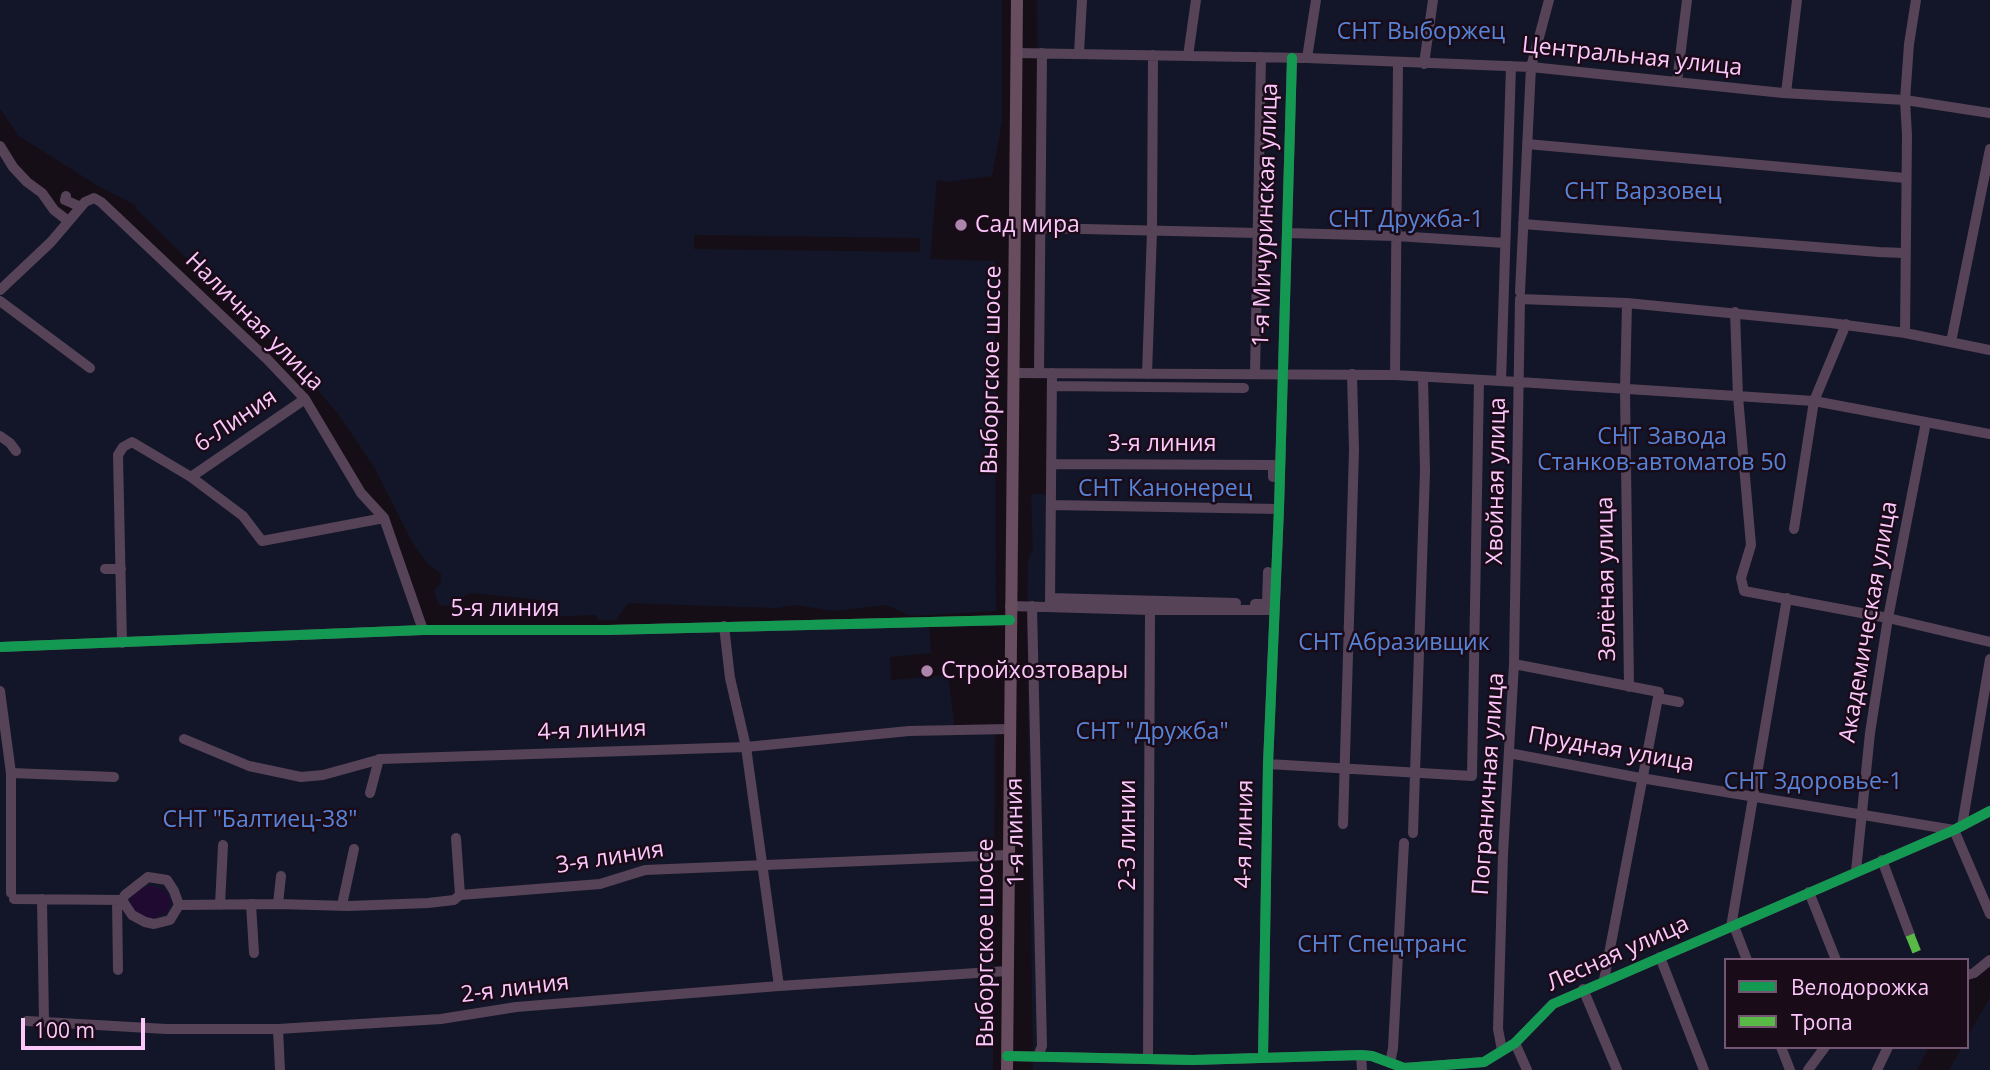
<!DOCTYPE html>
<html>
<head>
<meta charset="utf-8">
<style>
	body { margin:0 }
	#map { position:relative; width:1990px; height:1070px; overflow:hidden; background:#160e16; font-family:"Open Sans",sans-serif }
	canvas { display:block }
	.legend { position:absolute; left:1724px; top:958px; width:245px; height:91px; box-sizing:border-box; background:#1a0b19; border:2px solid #745673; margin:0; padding:9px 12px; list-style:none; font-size:21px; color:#fcc7fb }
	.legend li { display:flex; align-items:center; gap:14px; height:35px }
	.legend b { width:35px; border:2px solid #745673 }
	.scale { position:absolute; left:21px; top:1018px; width:124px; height:32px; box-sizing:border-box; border:4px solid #fcc7fb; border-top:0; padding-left:9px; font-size:21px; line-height:24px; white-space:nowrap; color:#fcc7fb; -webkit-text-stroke:5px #1a0b19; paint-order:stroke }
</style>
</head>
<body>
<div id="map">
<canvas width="1990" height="1070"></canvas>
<ul class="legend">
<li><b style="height:9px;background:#139951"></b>Велодорожка</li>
<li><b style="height:9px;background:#58b947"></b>Тропа</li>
</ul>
<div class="scale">100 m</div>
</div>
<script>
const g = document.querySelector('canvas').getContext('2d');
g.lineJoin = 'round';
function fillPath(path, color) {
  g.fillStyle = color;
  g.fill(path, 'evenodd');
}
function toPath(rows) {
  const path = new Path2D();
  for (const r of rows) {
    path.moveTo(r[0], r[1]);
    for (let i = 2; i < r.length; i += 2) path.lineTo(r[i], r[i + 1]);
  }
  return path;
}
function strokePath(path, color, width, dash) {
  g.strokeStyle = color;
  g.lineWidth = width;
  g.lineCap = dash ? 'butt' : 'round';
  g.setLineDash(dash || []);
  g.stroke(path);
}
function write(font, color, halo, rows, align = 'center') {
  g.font = font + ' "Open Sans",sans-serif';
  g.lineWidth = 5;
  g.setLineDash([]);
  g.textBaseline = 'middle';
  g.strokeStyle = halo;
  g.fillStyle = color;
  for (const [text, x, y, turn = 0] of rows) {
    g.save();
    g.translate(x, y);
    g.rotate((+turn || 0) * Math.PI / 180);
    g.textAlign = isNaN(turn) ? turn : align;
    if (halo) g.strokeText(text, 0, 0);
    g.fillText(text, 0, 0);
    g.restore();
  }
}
fillPath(toPath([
	[0,0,1002,0,1002,122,992,176,947,182,937,180,930,259,995,261,996,611,911,616,886,605,834,611,795,605,777,608,743,607,628,603,616,620,598,620,596,615,543,617,542,600,470,593,450,606,439,605,434,591,441,582,441,574,428,564,412,542,374,467,339,415,320,393,312,377,283,352,137,210,135,205,98,186,19,136,0,109],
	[694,235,920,238,920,252,694,249],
	[1037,0,1990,0,1990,953,1967,972,1967,960,1726,960,1726,1047,1929,1047,1917,1070,1033,1070,1027,621,1028,560,1033,550,1031,494,1050,495,1052,381,1041,373],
	[0,146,69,222,94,198,305,399,384,518,423,630,929,623,931,653,890,657,891,680,948,675,955,730,995,729,993,1070,0,1070],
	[1990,997,1990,1070,1949,1070,1962,1047,1967,1047,1967,1038]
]), '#131628');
fillPath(toPath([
	[150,885,165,891,171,901,167,912,151,920,134,914,129,902,136,890]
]), '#200a32');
strokePath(toPath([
	[1016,53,1307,58,1531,67,1783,93,1905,100,1990,113],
	[1079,53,1082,0],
	[1188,56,1196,0],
	[1307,58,1316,0],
	[1424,64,1433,0],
	[1677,82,1687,0],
	[1786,93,1797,0],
	[1527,144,1905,178],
	[0,146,13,167,27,182,42,193,54,210,67,220],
	[66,196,65,200,81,207],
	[1523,224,1879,252,1904,253],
	[1040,228,1258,233],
	[1287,233,1396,236,1505,243],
	[0,290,51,242,85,202,94,198,101,202,267,359,305,399,361,493,384,518,423,630],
	[1520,292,1531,67,1549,0],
	[0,301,90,368],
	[1627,303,1625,390,1629,687],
	[1735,312,1738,397,1751,545,1741,578,1744,591,1888,618,1990,642],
	[1905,333,1907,135,1905,100,1909,44,1916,0],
	[1951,342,1990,149],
	[1013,373,1395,375,1519,382,1814,401,1990,434],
	[1039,373,1042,53],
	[1147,374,1152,231,1153,55],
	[1255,374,1261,57],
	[1395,375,1398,63],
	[1501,381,1511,66],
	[1052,386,1244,388],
	[0,436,10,443,16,451],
	[1051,464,1273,465,1273,477],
	[191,477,305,399],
	[1051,505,1279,509],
	[1794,529,1814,401,1846,324],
	[105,569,121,569],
	[1050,598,1236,603],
	[1050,603,1052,373],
	[1255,604,1267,604,1268,572],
	[1010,606,1150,610,1274,610],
	[1032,606,1042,1046,1038,1056],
	[724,626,730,678,746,747,779,986],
	[122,643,118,455,123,447,132,442,191,477,243,516,262,541,384,518],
	[0,647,423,630,607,630,1010,620],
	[1514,664,1520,299,1627,303,1831,323,1905,333,1990,350],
	[0,691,11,773,11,893],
	[1658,698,1679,702],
	[184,739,249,766,301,777,323,775,381,759,746,747,909,731,1009,729],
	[1509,753,1635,777,1954,830,1990,914],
	[1268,764,1472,776,1479,380],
	[11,773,114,777],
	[370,793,379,759],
	[1343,824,1354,450,1352,374],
	[1962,826,1990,659],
	[1413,833,1425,471,1423,377],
	[456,838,460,895],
	[1882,860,1910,935],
	[1856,871,1870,733,1888,618,1926,422],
	[148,877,167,880,174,891,179,905,170,920,154,924,145,922,132,915,122,900,125,895,148,877],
	[1809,892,1836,960],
	[14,899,122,900],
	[42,899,44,1022],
	[117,900,118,970],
	[251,904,254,953],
	[278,904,281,876],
	[179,905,278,904,348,906,428,903,454,900,460,895,600,884,645,870,1007,855],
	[220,905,223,845],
	[342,905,354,849],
	[1734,926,1747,960],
	[1731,927,1787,598],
	[1660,957,1704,1070],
	[1967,975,1974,973,1990,960],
	[1583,989,1617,1070],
	[27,1021,166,1029,278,1029,441,1019,516,1007,779,986,1007,971],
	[278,1029,280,1070],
	[1515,1043,1527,1070],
	[1781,1047,1790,1070],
	[1502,1050,1498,1029,1503,854,1514,664,1659,692,1604,980],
	[1361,1055,1362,1070],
	[1007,1056,1193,1060,1361,1055,1372,1056,1404,1068,1484,1062,1515,1043,1553,1004,1954,830,1990,811],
	[1263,1058,1268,764,1279,509,1292,58],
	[1148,1059,1150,610],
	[1390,1063,1393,1048,1404,843],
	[1808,1070,1825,1047],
	[1877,1070,1888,1047]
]), '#564357', 10);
strokePath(toPath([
	[1007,1070,1017,0]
]), '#684c60', 12);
strokePath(toPath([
	[1910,935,1920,960]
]), '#58b947', 9, [18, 9]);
strokePath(toPath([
	[0,647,423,630,607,630,1010,620],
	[1007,1056,1193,1060,1361,1055,1372,1056,1404,1068,1484,1062,1515,1043,1553,1004,1954,830,1990,811],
	[1263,1058,1268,764,1279,509,1292,58]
]), '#139951', 10);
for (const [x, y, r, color] of [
	[961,225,7,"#ac86ab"],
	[927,671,7,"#ac86ab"]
]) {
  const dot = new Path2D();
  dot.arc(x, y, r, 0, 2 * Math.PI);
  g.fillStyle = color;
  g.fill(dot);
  strokePath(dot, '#1a0b19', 2.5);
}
write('23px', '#5884d7', '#1a0b19', [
	["СНТ Выборжец",1421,32],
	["СНТ Варзовец",1643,192],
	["СНТ Дружба-1",1406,220],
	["СНТ Завода",1662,437],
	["Станков-автоматов 50",1662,463],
	["СНТ Канонерец",1165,489],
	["СНТ Абразивщик",1394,643],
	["СНТ \"Дружба\"",1152,732],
	["СНТ Здоровье-1",1813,782],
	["СНТ \"Балтиец-38\"",260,820],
	["СНТ Спецтранс",1382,945]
]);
write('23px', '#fcc7fb', '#1a0b19', [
	["Центральная улица",1632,57,6],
	["1-я Мичуринская улица",1266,215,-88],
	["Наличная улица",254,322,45],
	["Выборгское шоссе",992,370,-89],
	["6-Линия",236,421,-34],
	["3-я линия",1162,444],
	["Хвойная улица",1497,481,-89],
	["Зелёная улица",1607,579,-91],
	["5-я линия",505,609],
	["Академическая улица",1869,622,-80],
	["4-я линия",592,731,-2],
	["Прудная улица",1611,750,10],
	["Пограничная улица",1489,784,-86],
	["1-я линия",1016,832,-91],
	["4-я линия",1245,834,-89],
	["2-3 линии",1128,835,-90],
	["3-я линия",610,858,-9],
	["Выборгское шоссе",986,943,-90],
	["Лесная улица",1618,954,-24],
	["2-я линия",515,989,-7]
]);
write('23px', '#fcc7fb', '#1a0b19', [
	["Сад мира",975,225],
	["Стройхозтовары",941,671]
], 'left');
</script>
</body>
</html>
